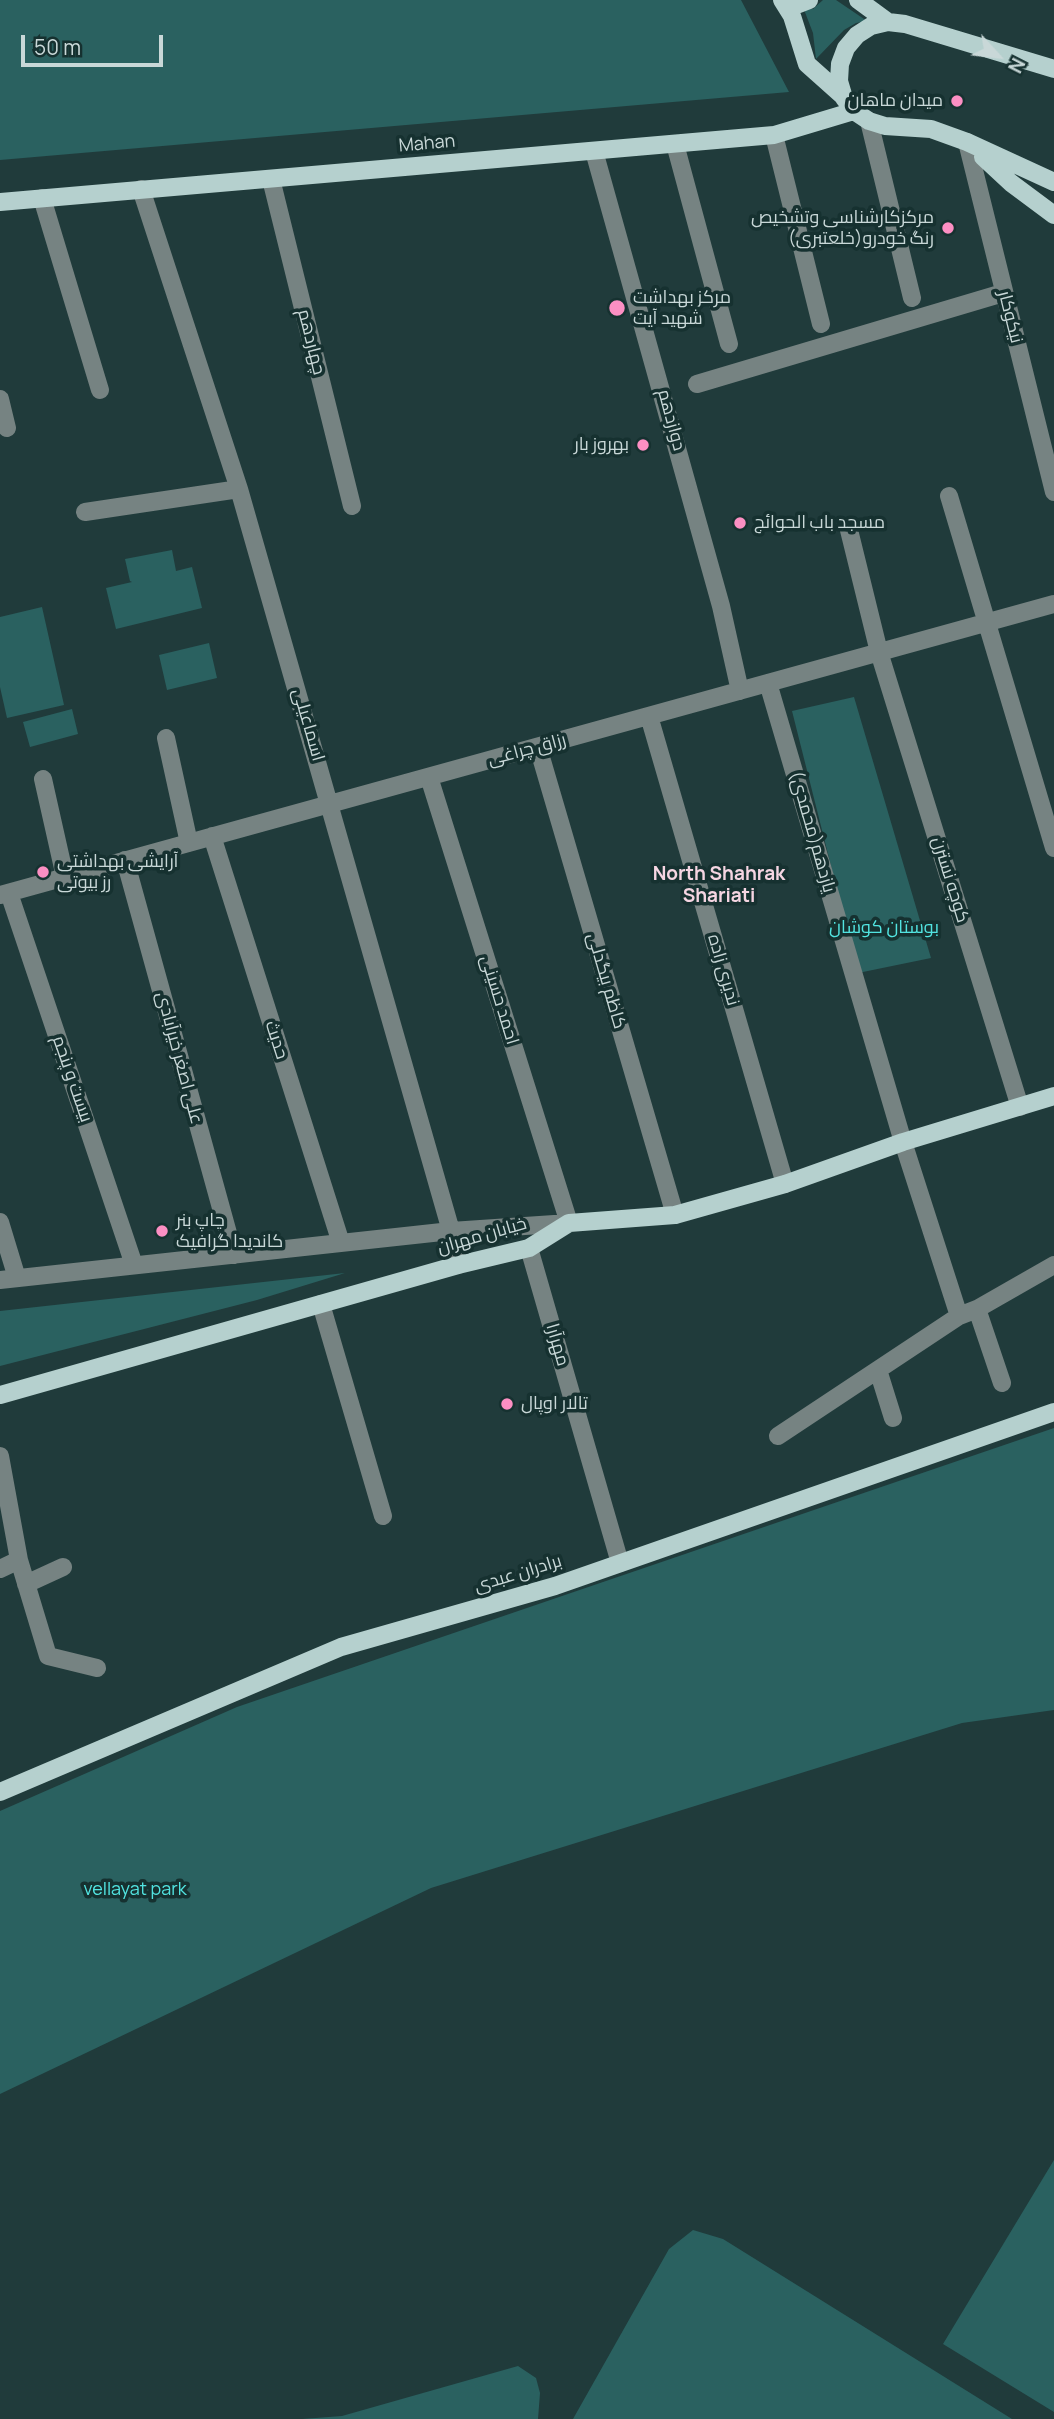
<!DOCTYPE html>
<html>
<head>
<meta charset="utf-8">
<style>
	body { margin:0 }
	#map { position:relative; width:1054px; height:2419px; overflow:hidden; background:#203b3b; font-family:Manrope,sans-serif }
	canvas { display:block }
	.north { position:absolute; left:963px; top:21px; width:70px; height:70px; -webkit-text-stroke:5px #163130; paint-order:stroke; rotate:117deg; font-size:19px; font-weight:700; line-height:28px; text-align:center; color:#c9d8d8 }
	.north::after { content:''; display:block; margin:auto; width:24px; height:32px; background:#c9d8d8; clip-path:polygon(50% 0,100% 100%,50% 72%,0 100%) }
	.scale { position:absolute; left:21px; top:35px; width:142px; height:32px; box-sizing:border-box; border:4px solid #c9d8d8; border-top:0; padding-left:9px; font-size:21px; line-height:24px; white-space:nowrap; color:#c9d8d8; -webkit-text-stroke:5px #163130; paint-order:stroke }
</style>
</head>
<body>
<div id="map">
<canvas width="1054" height="2419"></canvas>
<div class="north">N</div>
<div class="scale">50 m</div>
</div>
<script>
const g = document.querySelector('canvas').getContext('2d');
g.lineJoin = 'round';
function fillPath(path, color) {
  g.fillStyle = color;
  g.fill(path, 'evenodd');
}
function toPath(rows) {
  const path = new Path2D();
  for (const r of rows) {
    path.moveTo(r[0], r[1]);
    for (let i = 2; i < r.length; i += 2) path.lineTo(r[i], r[i + 1]);
  }
  return path;
}
function strokePath(path, color, width, dash) {
  g.strokeStyle = color;
  g.lineWidth = width;
  g.lineCap = dash ? 'butt' : 'round';
  g.setLineDash(dash || []);
  g.stroke(path);
}
function write(font, color, halo, rows, align = 'center') {
  g.font = font + ' Manrope,Cairo,sans-serif';
  g.lineWidth = 7;
  g.setLineDash([]);
  g.textBaseline = 'middle';
  g.strokeStyle = halo;
  g.fillStyle = color;
  for (const [text, x, y, turn = 0] of rows) {
    g.save();
    g.translate(x, y);
    g.rotate((+turn || 0) * Math.PI / 180);
    g.textAlign = isNaN(turn) ? turn : align;
    if (halo) g.strokeText(text, 0, 0);
    g.fillText(text, 0, 0);
    g.restore();
  }
}
fillPath(toPath([
	[0,0,741,0,789,92,0,160],
	[823,0,836,0,867,21,856,23,844,30,816,59,813,33,803,7,813,9],
	[172,550,176,571,192,567,202,608,116,629,106,588,132,582,130,581,125,559],
	[42,607,64,705,7,718,0,687,0,617],
	[209,643,217,678,167,690,159,655],
	[854,697,931,958,858,973,792,711],
	[72,709,78,734,30,747,23,722],
	[345,1273,257,1300,0,1366,0,1311],
	[1054,1428,1054,1710,962,1723,431,1888,0,2094,0,1811,237,1707],
	[1054,2160,1054,2412,943,2344],
	[693,2230,723,2239,1012,2419,573,2419,669,2249],
	[518,2366,536,2378,540,2393,538,2419,302,2419,342,2416]
]), '#2a6160');
strokePath(toPath([
	[869,121,912,298],
	[774,135,821,324],
	[967,142,1054,492],
	[675,144,729,344],
	[594,151,721,606,740,691],
	[271,179,352,506],
	[141,189,239,489,451,1231,458,1265],
	[42,198,100,390],
	[697,384,1003,293],
	[0,399,7,428],
	[949,496,1054,848],
	[85,512,239,489],
	[848,526,879,652,1020,1107],
	[768,683,903,1142,959,1316],
	[649,716,785,1184],
	[166,738,189,843],
	[538,747,675,1215],
	[43,779,65,877],
	[212,836,341,1243],
	[125,860,234,1255],
	[9,893,134,1265],
	[0,895,1054,604],
	[0,1222,17,1278],
	[529,1248,620,1563],
	[0,1280,451,1231,569,1223,429,777],
	[321,1304,383,1516],
	[977,1309,1002,1383],
	[878,1370,893,1418],
	[778,1436,959,1316,977,1309,1054,1265],
	[0,1456,19,1560,48,1656,97,1668],
	[0,1569,19,1560],
	[26,1584,63,1567]
]), '#768382', 18);
strokePath(toPath([
	[782,0,792,16,807,64,844,97],
	[858,0,888,22],
	[787,6,796,5,809,0],
	[1054,69,905,24,888,22,871,26,857,35,846,48,840,64,839,81,844,98,854,111,869,121,885,126,931,129,967,142,1054,182],
	[983,157,1011,183,1054,215],
	[0,202,774,135,854,111],
	[0,1395,458,1265,529,1248,569,1223,675,1215,785,1184,903,1142,1054,1096],
	[0,1792,341,1647,555,1586,1054,1412]
]), '#b5d0ce', 18);
for (const [x, y, r, color] of [
	[957,101,7,"#fc8fc3"],
	[948,228,7,"#fc8fc3"],
	[617,308,9,"#fc8fc3"],
	[643,445,7,"#fc8fc3"],
	[740,523,7,"#fc8fc3"],
	[43,872,7,"#fc8fc3"],
	[162,1231,7,"#fc8fc3"],
	[507,1404,7,"#fc8fc3"]
]) {
  const dot = new Path2D();
  dot.arc(x, y, r, 0, 2 * Math.PI);
  g.fillStyle = color;
  g.fill(dot);
  strokePath(dot, '#163130', 2.5);
}
write('18px', '#c9d8d8', '#163130', [
	["میدان ماهان",943,101,"right"],
	["مرکزکارشناسی وتشخیص",934,218,"right"],
	["رنگ خودرو(خلعتبری)",934,239,"right"],
	["مرکز بهداشت",633,298],
	["شهید آیت",633,319],
	["بهروز بار",629,445,"right"],
	["مسجد باب الحوائج",754,523],
	["آرایشی بهداشتی",57,862],
	["رز بیوتی",57,883],
	["چاپ بنر",176,1221],
	["کاندیدا گرافیک",176,1242],
	["تالار اوپال",521,1404]
], 'left');
write('18px', '#c9d8d8', '#163130', [
	["Mahan",427,144,-5],
	["نیکوکار",1010,317,76],
	["چهاردهم",311,342,76],
	["دوازدهم",671,420,75],
	["اسماعیلی",308,725,74],
	["رزاق چراغی",527,750,-15],
	["یازدهم(محمدی)",812,832,74],
	["کوچه نسترن",950,880,73],
	["ندیری زاده",723,970,74],
	["کاظم بیگدلی",606,981,74],
	["احمد حسینی",499,1000,73],
	["حدیث",276,1040,72],
	["علی اصغر خیرآبادی",179,1058,75],
	["بیست و پنجم",72,1079,71],
	["خیابان مهران",482,1236,-16],
	["مهرآرا",557,1345,74],
	["برادران عبدی",518,1574,-17]
]);
write('18px', '#52e4e1', '#163130', [
	["بوستان کوشان",884,928],
	["vellayat park",135,1890]
]);
write('bold 19px', '#f5d5e2', '#163130', [
	["North Shahrak",719,875],
	["Shariati",719,897]
]);
</script>
</body>
</html>
